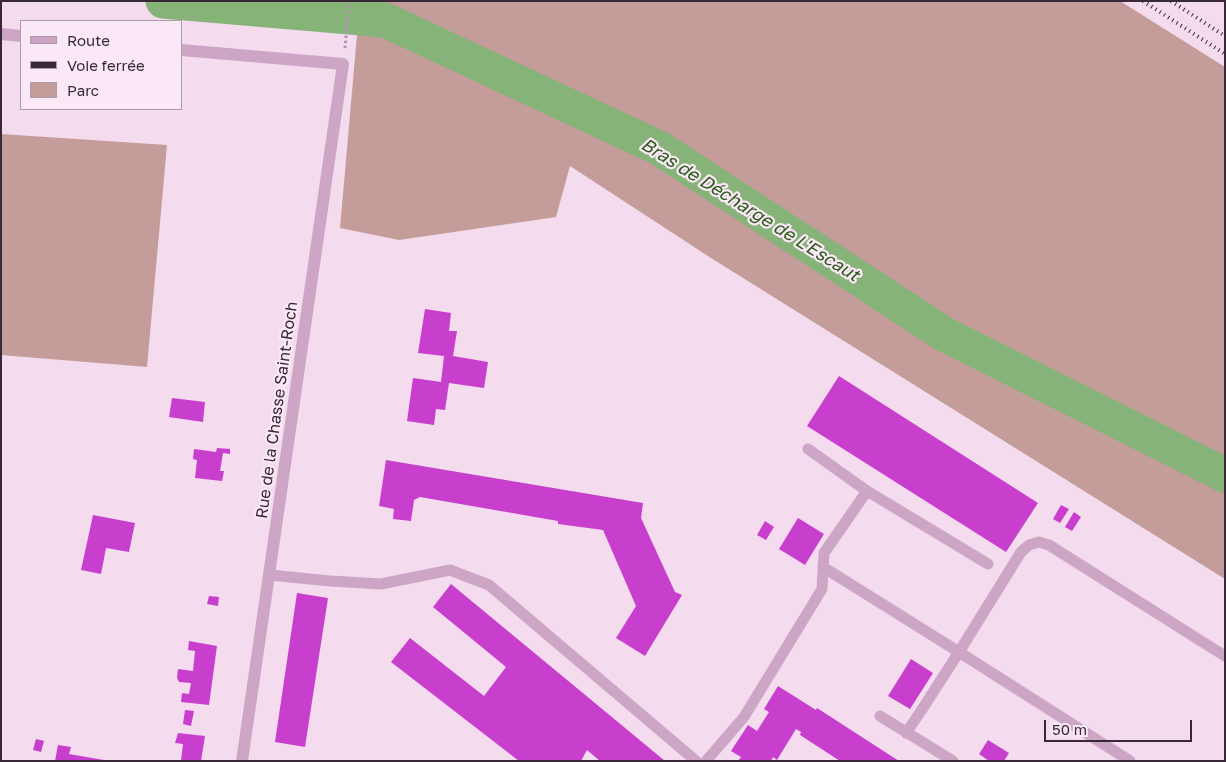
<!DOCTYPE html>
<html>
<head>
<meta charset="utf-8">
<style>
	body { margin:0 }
	#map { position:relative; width:1226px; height:762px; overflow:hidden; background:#f4dbee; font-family:"Golos Text",sans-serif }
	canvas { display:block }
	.frame { position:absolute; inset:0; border:2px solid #392838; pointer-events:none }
	.legend { position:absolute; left:20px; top:20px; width:162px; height:90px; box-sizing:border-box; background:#fbe8f6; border:1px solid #ad9baa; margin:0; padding:6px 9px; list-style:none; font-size:15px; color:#392838 }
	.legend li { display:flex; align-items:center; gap:10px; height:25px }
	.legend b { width:25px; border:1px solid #ad9baa }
	.scale { position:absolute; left:1044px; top:720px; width:148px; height:22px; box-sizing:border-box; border:2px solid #392838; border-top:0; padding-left:6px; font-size:15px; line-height:18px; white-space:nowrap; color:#392838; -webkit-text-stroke:4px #fbe8f6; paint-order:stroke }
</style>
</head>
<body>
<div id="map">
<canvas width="1226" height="762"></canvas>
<div class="frame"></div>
<ul class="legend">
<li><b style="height:6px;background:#cda6c6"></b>Route</li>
<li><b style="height:6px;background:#392838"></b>Voie ferrée</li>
<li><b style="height:14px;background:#c49c9a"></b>Parc</li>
</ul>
<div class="scale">50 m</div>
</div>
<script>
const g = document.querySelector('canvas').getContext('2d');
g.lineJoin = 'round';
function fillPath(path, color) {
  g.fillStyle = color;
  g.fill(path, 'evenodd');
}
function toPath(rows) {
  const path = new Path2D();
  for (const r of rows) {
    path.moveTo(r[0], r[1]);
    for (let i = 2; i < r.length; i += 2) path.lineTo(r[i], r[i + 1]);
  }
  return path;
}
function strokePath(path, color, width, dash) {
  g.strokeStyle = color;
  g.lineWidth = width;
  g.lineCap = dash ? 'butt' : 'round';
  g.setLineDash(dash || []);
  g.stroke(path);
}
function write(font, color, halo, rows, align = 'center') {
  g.font = font + ' "Golos Text",sans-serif';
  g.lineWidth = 4.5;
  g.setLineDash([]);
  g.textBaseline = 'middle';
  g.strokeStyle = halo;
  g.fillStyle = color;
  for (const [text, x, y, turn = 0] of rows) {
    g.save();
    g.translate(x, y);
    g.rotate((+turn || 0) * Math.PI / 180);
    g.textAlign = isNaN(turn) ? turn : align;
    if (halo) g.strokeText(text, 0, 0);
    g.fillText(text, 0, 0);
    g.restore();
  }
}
fillPath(toPath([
	[360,1,1120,1,1225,67,1225,579,711,258,570,166,556,217,399,240,340,228],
	[1,134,167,145,147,367,1,355]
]), '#c49c9a');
strokePath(toPath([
	[163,1,385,20,659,148,944,334,1225,475]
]), '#86b378', 35);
fillPath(toPath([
	[425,309,451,313,449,331,457,331,453,356,488,362,484,388,449,383,445,410,436,409,434,425,407,421,413,378,441,382,444,356,418,353],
	[839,376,1038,503,1006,552,807,426],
	[172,398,205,402,203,422,169,417],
	[217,448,230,449,230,454,223,453,220,471,224,471,222,481,195,478,197,460,193,459,194,449,216,452],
	[386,460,643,503,641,518,675,592,682,595,645,656,616,638,636,606,603,530,558,524,558,521,420,497,414,500,411,521,393,519,394,509,379,506],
	[1061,505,1069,509,1060,523,1053,519],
	[1074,512,1081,517,1072,531,1065,527],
	[93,515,135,523,129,552,106,548,101,574,81,570],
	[798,518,824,534,805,565,779,549],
	[765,521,774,527,766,540,757,535],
	[451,584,578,689,665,761,600,761,587,750,581,761,519,761,391,662,410,638,484,696,506,667,433,607],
	[297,593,328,598,305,747,275,742],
	[209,596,219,597,218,606,207,604],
	[189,641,217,646,209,705,181,702,182,693,189,694,191,683,179,682,177,678,178,669,193,671,195,651,188,650],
	[911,659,933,673,910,709,888,696],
	[778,686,816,710,817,708,899,761,840,761,800,735,801,732,796,729,777,760,773,757,771,761,738,761,741,757,731,751,748,725,757,731,769,712,764,709],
	[185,710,194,711,191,726,183,724],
	[178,733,205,736,201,761,181,761,183,744,175,743],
	[36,739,44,741,41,752,33,750],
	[988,740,1009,753,1004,761,989,761,979,754],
	[58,745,71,747,69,754,104,760,103,761,55,761]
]), '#c83fce');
strokePath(toPath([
	[345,48,349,1]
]), '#b990b3', 3, [2.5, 2.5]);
strokePath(toPath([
	[867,491,988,564],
	[823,567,959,652,921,711,906,733],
	[270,575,330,581,381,584,450,570,489,585,696,761],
	[880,716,953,761],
	[706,761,744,717,822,589,824,553,867,491,808,449],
	[1130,761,959,652,1021,552,1029,545,1039,542,1049,545,1225,656]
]), '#cda6c6', 11);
strokePath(toPath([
	[1,34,21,36],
	[181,50,343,64,242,761]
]), '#cda6c6', 12);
strokePath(toPath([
	[1143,1,1225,54],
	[1171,1,1225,36]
]), '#392838', 4, [1, 4]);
write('16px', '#392838', '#fbe8f6', [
	["Rue de la Chasse Saint-Roch",277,410,-82]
]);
write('italic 18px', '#295d1a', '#fbe8f6', [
	["Bras de Décharge de L'Escaut",750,210,32]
]);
</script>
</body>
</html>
